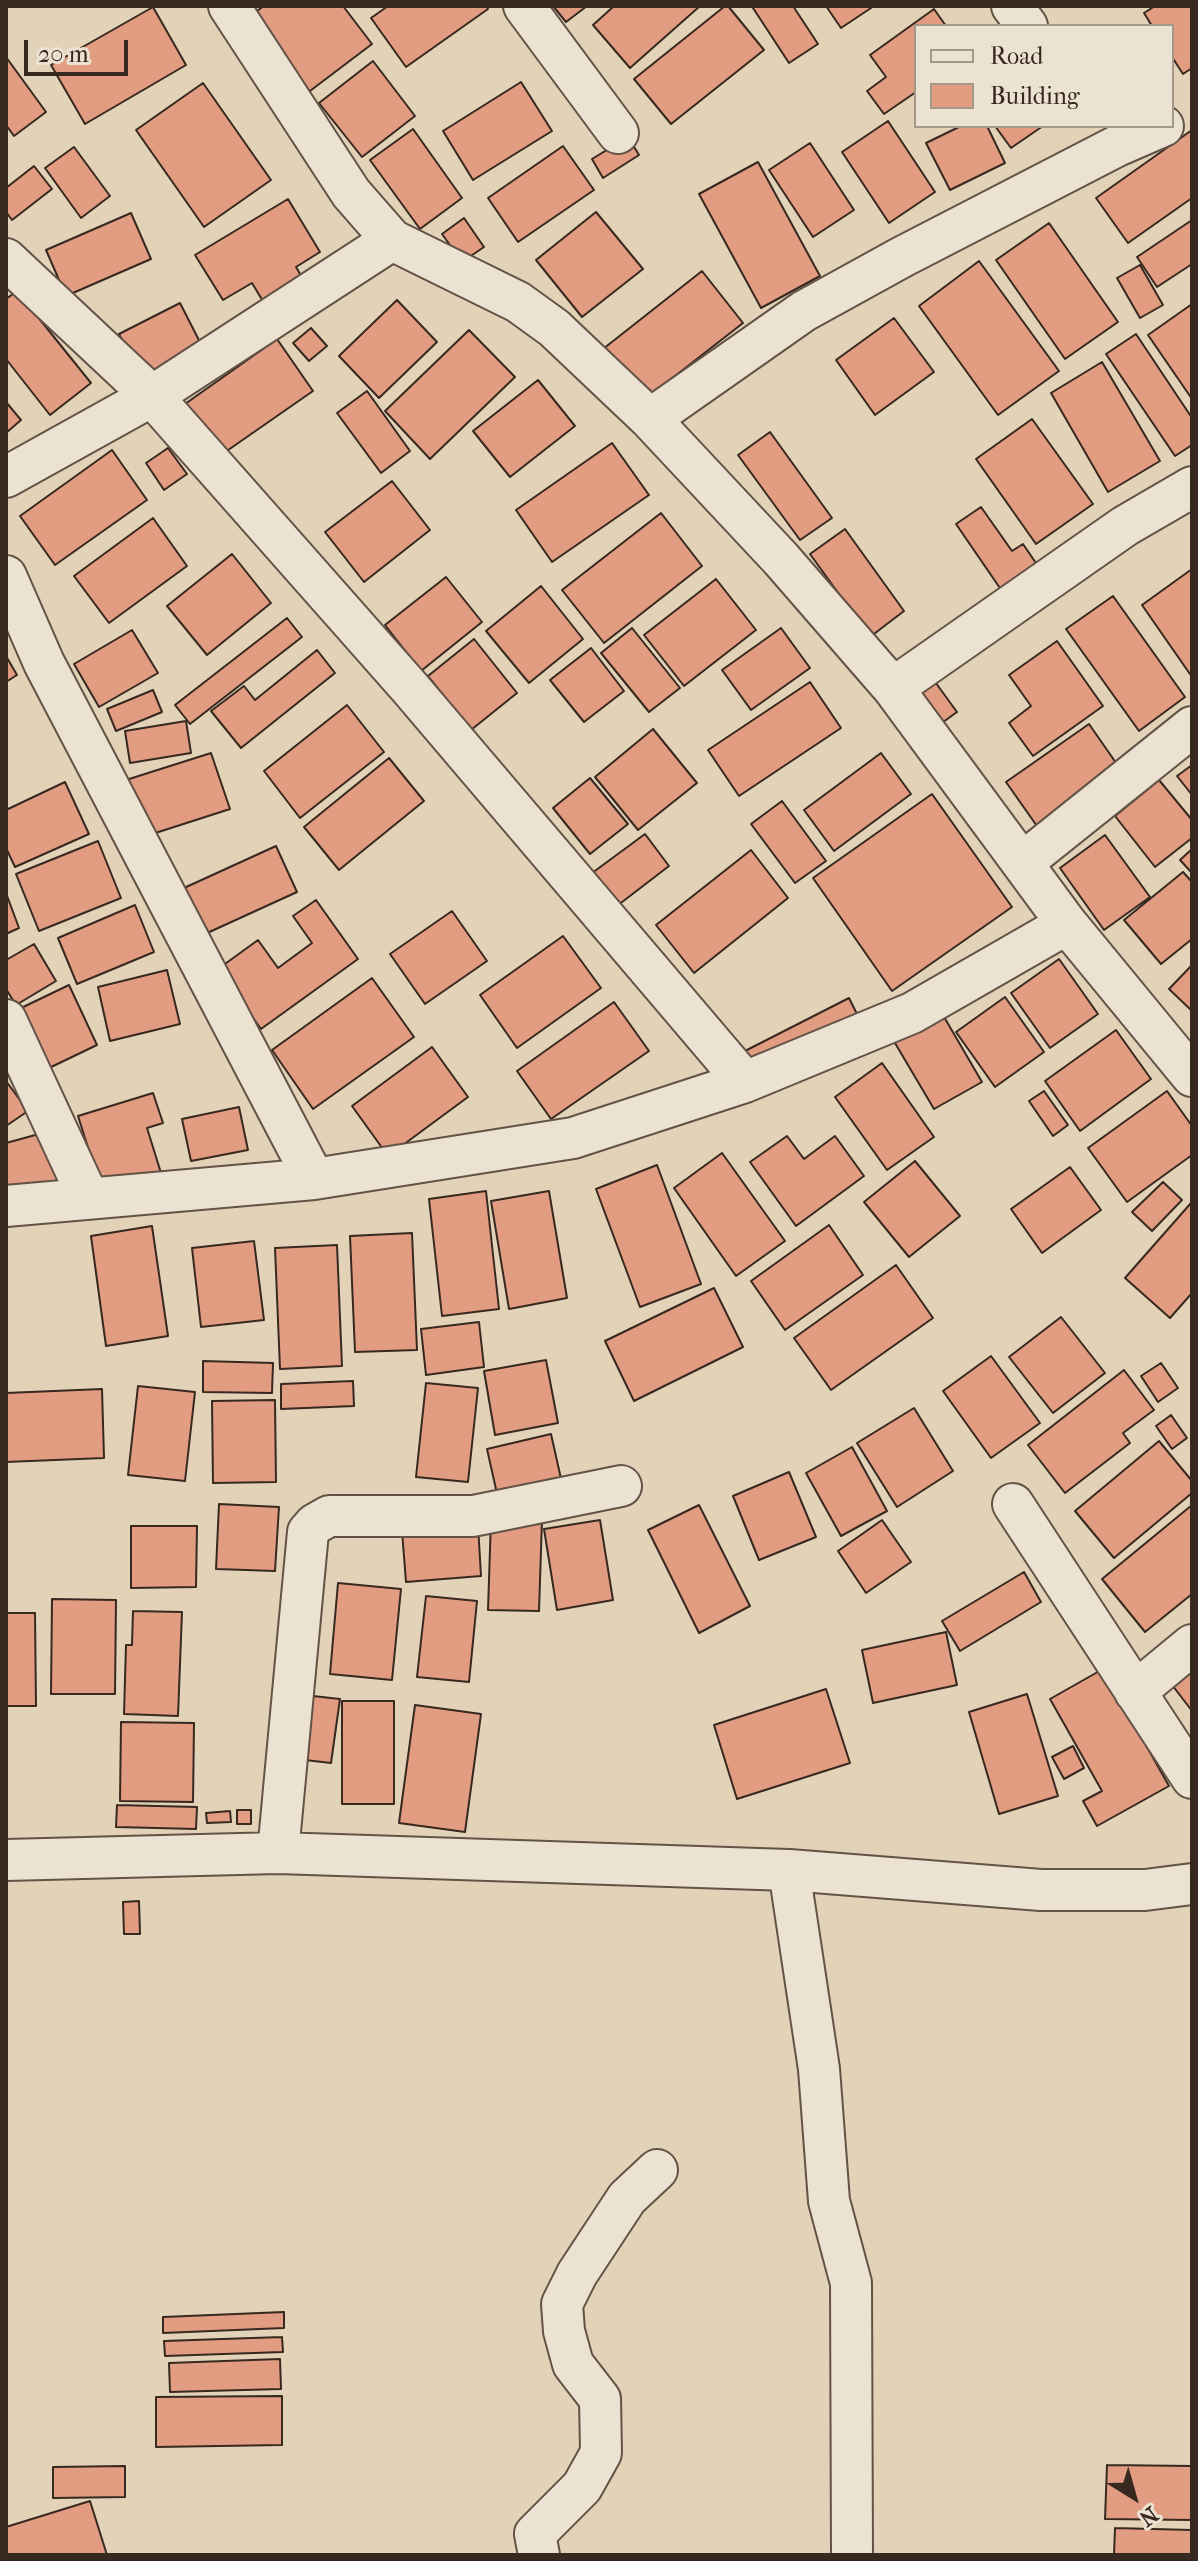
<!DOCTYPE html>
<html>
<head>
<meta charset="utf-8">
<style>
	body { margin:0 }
	#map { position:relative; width:1198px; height:2561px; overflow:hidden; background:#e2d3b8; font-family:"IM FELL French Canon",serif }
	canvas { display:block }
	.frame { position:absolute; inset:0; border:8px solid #372820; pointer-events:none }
	.legend { position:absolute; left:914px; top:24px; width:260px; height:104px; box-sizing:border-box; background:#ece2d1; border:2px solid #a4988a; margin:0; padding:10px 14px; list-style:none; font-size:24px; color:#372820 }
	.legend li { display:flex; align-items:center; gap:16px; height:40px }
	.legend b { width:40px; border:2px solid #a4988a }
	.north { position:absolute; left:1094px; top:2457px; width:80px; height:80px; -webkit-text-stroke:6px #ece2d1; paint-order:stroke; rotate:143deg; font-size:22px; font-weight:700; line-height:32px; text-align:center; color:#372820 }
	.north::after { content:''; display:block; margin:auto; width:28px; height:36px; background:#372820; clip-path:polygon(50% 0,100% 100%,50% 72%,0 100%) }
	.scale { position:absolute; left:24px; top:40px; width:104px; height:36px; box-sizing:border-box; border:4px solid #372820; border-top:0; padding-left:10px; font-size:24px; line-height:28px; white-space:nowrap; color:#372820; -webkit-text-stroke:6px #ece2d1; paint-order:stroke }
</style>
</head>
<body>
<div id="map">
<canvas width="1198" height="2561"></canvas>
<div class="frame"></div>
<ul class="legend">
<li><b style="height:10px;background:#ece2d1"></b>Road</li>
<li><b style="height:22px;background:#e29c81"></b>Building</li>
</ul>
<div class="north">N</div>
<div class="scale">20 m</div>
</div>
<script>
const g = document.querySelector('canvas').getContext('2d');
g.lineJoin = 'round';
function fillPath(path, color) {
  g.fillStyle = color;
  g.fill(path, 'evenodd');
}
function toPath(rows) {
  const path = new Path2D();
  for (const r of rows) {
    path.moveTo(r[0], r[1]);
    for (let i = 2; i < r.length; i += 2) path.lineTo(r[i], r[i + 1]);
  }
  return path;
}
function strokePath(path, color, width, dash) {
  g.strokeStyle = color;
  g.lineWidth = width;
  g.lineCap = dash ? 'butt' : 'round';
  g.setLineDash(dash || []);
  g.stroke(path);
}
const building = toPath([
	[264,6,343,6,372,44,306,94,248,17,264,6],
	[388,6,486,6,488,9,406,67,371,18,388,6],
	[553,6,587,6,566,22,553,6],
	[614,6,700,6,630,68,593,25,614,6],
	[725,6,728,6,764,50,671,124,634,79,725,6],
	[756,6,793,6,818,44,789,63,753,8,756,6],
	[826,6,874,6,841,28,826,6],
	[1155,6,1192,6,1192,68,1183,74,1172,57,1172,26,1152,26,1144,13,1155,6],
	[153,7,186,65,85,124,51,65,153,7],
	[934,9,946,26,916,26,916,92,884,114,867,91,886,77,870,55,934,9],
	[6,57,46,112,14,136,6,125,6,57],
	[373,61,415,116,362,157,319,103,373,61],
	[521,82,552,131,473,180,443,131,521,82],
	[203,83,271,180,204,227,136,130,203,83],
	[888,121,935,192,889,223,842,152,888,121],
	[961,126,987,126,1005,163,950,190,926,143,961,126],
	[995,126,1043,126,1011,148,995,126],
	[413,129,462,198,420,229,370,160,413,129],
	[1192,130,1192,198,1128,243,1096,198,1192,130],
	[628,137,639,155,603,178,592,159,628,137],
	[810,143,854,210,813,237,769,170,810,143],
	[563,146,594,190,518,242,488,198,563,146],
	[74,147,110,196,81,218,45,168,74,147],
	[758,162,820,276,761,308,699,194,758,162],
	[34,166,52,189,12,220,6,212,6,188,34,166],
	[288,199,320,252,296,267,306,284,267,308,252,283,223,300,195,255,288,199],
	[596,212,643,269,582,317,536,260,596,212],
	[131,213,151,259,66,296,46,250,131,213],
	[464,218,484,247,462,262,442,234,464,218],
	[1192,220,1192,264,1157,287,1137,257,1192,220],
	[1049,223,1118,322,1065,359,996,260,1049,223],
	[979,261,1059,371,998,415,919,306,979,261],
	[1140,265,1163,305,1140,318,1117,278,1140,265],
	[702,271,743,323,643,401,603,349,702,271],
	[17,291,91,383,50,415,6,359,6,299,17,291],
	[397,300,437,342,379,398,339,356,397,300],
	[180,303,206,354,146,386,119,334,180,303],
	[1192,304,1192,399,1148,335,1192,304],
	[894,318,934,372,875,415,836,360,894,318],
	[311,328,327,346,309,361,293,343,311,328],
	[469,330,515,377,430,459,385,411,469,330],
	[1136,334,1192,418,1192,445,1175,456,1106,354,1136,334],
	[277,339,313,391,221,455,185,404,277,339],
	[1102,362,1160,461,1108,492,1051,393,1102,362],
	[538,380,575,426,510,477,473,431,538,380],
	[367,391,410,451,381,473,337,413,367,391],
	[6,402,21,420,6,433,6,402],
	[1032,419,1093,504,1036,544,976,459,1032,419],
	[770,432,832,518,800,540,738,455,770,432],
	[612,443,649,495,552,562,516,510,612,443],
	[168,448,187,474,164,490,146,463,168,448],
	[112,450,147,500,55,565,20,516,112,450],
	[392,481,430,530,364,582,325,532,392,481],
	[981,507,1012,551,1023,544,1040,569,1004,594,956,524,981,507],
	[661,513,702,566,604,643,562,590,661,513],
	[153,518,187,566,109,623,74,576,153,518],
	[845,529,904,611,870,637,810,554,845,529],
	[232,554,271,603,207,655,167,606,232,554],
	[1192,569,1192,677,1142,605,1192,569],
	[446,577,482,622,421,671,385,625,446,577],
	[716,579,756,630,684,686,644,635,716,579],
	[541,586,583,639,529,683,486,631,541,586],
	[1113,596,1185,697,1139,731,1066,629,1113,596],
	[287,618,302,637,190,724,175,705,287,618],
	[632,628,680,688,649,712,601,653,632,628],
	[781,628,810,668,751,710,722,670,781,628],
	[132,630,158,673,99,707,74,664,132,630],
	[474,639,517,693,471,730,428,676,474,639],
	[1057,641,1103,706,1033,756,1009,723,1031,706,1009,675,1057,641],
	[591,648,624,691,584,722,550,680,591,648],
	[317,650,335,673,241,748,211,711,244,686,255,700,317,650],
	[6,656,17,675,6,682,6,656],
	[933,679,957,712,939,725,916,691,933,679],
	[810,682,841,728,739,796,708,750,810,682],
	[153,690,162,712,116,731,107,709,153,690],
	[347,705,384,752,300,818,264,771,347,705],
	[186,721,191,753,130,763,125,731,186,721],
	[1089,724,1121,770,1039,829,1006,782,1089,724],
	[653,729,697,783,638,830,595,777,653,729],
	[211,753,230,809,143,837,126,780,211,753],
	[881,753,911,794,834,851,804,810,881,753],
	[389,758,424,801,339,870,304,827,389,758],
	[1192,765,1192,795,1177,776,1192,765],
	[590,778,628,824,590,854,553,808,590,778],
	[1159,780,1192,820,1192,838,1155,867,1115,816,1159,780],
	[65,782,89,834,15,867,6,848,6,810,65,782],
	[932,794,1012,907,892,991,813,878,932,794],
	[782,801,826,861,795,883,751,824,782,801],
	[645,834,669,866,613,909,588,876,645,834],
	[1105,835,1150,897,1104,930,1060,868,1105,835],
	[98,841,121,898,39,931,16,874,98,841],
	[276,846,297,892,205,934,184,888,276,846],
	[1192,849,1192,873,1180,860,1192,849],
	[751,850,788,898,694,973,656,925,751,850],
	[1183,872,1192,882,1192,939,1161,964,1124,920,1183,872],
	[6,893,19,928,6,934,6,893],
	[316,900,358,959,261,1029,218,969,258,940,278,968,312,943,293,916,316,900],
	[135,905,154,952,77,984,58,938,135,905],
	[452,911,487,961,425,1004,390,954,452,911],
	[563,936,601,988,517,1048,480,995,563,936],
	[34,944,56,981,16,1005,6,989,6,960,34,944],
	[1059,959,1098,1014,1050,1048,1011,993,1059,959],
	[1192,965,1192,1011,1169,989,1192,965],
	[167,970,180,1024,110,1041,98,987,167,970],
	[372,978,414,1037,313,1109,272,1050,372,978],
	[69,985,97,1045,47,1069,19,1009,69,985],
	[1005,997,1044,1052,995,1087,956,1032,1005,997],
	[849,998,858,1016,752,1070,743,1052,849,998],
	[614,1002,649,1051,551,1119,517,1071,614,1002],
	[940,1010,982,1082,934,1109,892,1038,940,1010],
	[1116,1030,1151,1079,1080,1131,1045,1081,1116,1030],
	[432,1047,468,1097,388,1156,352,1106,432,1047],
	[882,1063,934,1137,887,1170,835,1097,882,1063],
	[6,1081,28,1111,6,1126,6,1081],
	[1044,1091,1068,1125,1053,1136,1029,1101,1044,1091],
	[1167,1091,1192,1126,1192,1155,1127,1202,1088,1148,1167,1091],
	[153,1093,163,1123,147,1128,161,1173,102,1192,78,1116,153,1093],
	[239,1107,248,1150,191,1161,182,1119,239,1107],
	[50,1131,64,1182,6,1198,6,1143,50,1131],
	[787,1136,804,1159,835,1136,864,1176,796,1226,750,1162,787,1136],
	[722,1153,785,1241,736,1276,674,1188,722,1153],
	[915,1161,960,1216,909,1257,864,1202,915,1161],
	[657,1165,701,1284,640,1307,596,1189,657,1165],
	[1070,1167,1101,1210,1042,1253,1011,1209,1070,1167],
	[1163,1182,1182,1200,1152,1231,1132,1212,1163,1182],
	[486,1191,499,1309,442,1316,429,1199,486,1191],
	[549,1191,567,1298,509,1309,491,1201,549,1191],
	[1191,1203,1192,1293,1170,1318,1125,1278,1191,1203],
	[829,1225,863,1275,785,1330,751,1281,829,1225],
	[152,1226,168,1336,106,1346,91,1236,152,1226],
	[412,1233,417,1350,355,1352,350,1236,412,1233],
	[254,1241,264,1320,201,1327,192,1248,254,1241],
	[337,1245,342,1366,280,1369,275,1248,337,1245],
	[896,1265,933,1318,831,1390,794,1338,896,1265],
	[714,1288,743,1347,634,1401,605,1341,714,1288],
	[1061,1317,1105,1373,1053,1413,1009,1357,1061,1317],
	[479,1322,484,1367,426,1375,421,1329,479,1322],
	[991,1356,1040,1423,991,1458,943,1391,991,1356],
	[546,1360,558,1423,495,1435,484,1371,546,1360],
	[203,1361,273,1363,272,1393,203,1392,203,1361],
	[1161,1363,1178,1388,1158,1402,1141,1376,1161,1363],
	[1124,1370,1154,1410,1123,1433,1130,1443,1065,1493,1028,1445,1124,1370],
	[353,1381,354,1406,281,1409,281,1384,353,1381],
	[426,1383,478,1388,468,1482,416,1477,426,1383],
	[138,1386,195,1392,185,1481,128,1475,138,1386],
	[102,1389,104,1458,6,1462,6,1393,102,1389],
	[275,1400,276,1482,213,1483,212,1401,275,1400],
	[914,1408,953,1471,897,1507,857,1443,914,1408],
	[1171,1415,1187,1438,1172,1449,1156,1426,1171,1415],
	[551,1434,564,1492,500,1507,487,1449,551,1434],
	[1159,1441,1192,1481,1192,1493,1114,1558,1075,1511,1159,1441],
	[852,1447,887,1511,841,1536,806,1473,852,1447],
	[789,1472,816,1537,759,1560,733,1496,789,1472],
	[219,1504,279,1507,275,1571,216,1569,219,1504],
	[699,1505,750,1606,699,1633,648,1530,699,1505],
	[1192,1505,1192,1594,1145,1632,1102,1579,1192,1505],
	[491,1519,542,1520,539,1611,488,1610,491,1519],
	[600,1520,613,1600,557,1610,544,1529,600,1520],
	[882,1520,911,1562,866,1593,838,1551,882,1520],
	[478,1525,481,1576,406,1582,402,1531,478,1525],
	[131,1526,197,1526,196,1587,131,1588,131,1526],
	[1024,1572,1041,1602,960,1651,942,1621,1024,1572],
	[338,1583,401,1589,392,1680,330,1674,338,1583],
	[426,1596,477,1601,469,1682,417,1677,426,1596],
	[52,1599,116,1600,115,1694,51,1694,52,1599],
	[133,1611,182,1612,178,1716,124,1714,126,1645,132,1645,133,1611],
	[6,1613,35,1613,36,1706,6,1706,6,1613],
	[946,1632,957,1685,873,1703,862,1650,946,1632],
	[1192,1656,1192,1711,1166,1677,1192,1656],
	[1103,1669,1169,1786,1097,1826,1083,1801,1102,1791,1050,1699,1103,1669],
	[826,1689,850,1763,737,1799,714,1725,826,1689],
	[1027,1694,1058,1796,999,1814,969,1712,1027,1694],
	[313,1696,340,1699,331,1763,305,1760,313,1696],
	[342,1701,394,1701,394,1804,342,1804,342,1701],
	[415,1705,481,1714,465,1832,399,1823,415,1705],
	[121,1722,194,1723,193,1802,120,1801,121,1722],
	[1073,1746,1084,1768,1064,1779,1052,1757,1073,1746],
	[117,1805,197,1807,196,1829,116,1827,117,1805],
	[237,1810,251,1810,251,1824,237,1824,237,1810],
	[230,1811,231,1822,207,1823,206,1813,230,1811],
	[139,1901,140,1934,124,1934,123,1902,139,1901],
	[284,2312,284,2328,163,2333,163,2317,284,2312],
	[282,2337,283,2352,165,2356,164,2341,282,2337],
	[280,2359,281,2389,170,2392,169,2363,280,2359],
	[282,2396,282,2445,156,2447,156,2397,282,2396],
	[1107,2465,1192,2466,1192,2520,1105,2519,1107,2465],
	[125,2466,125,2497,53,2498,53,2467,125,2466],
	[90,2501,107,2555,6,2555,6,2527,90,2501],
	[1115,2528,1192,2530,1192,2555,1114,2555,1115,2528]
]);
fillPath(building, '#e29c81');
strokePath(building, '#372820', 2);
const street = toPath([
	[229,6,351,193,392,240,518,302,554,328,650,419,781,559,893,688,1067,924,1192,1076],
	[524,6,618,133],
	[1012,6,1027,26],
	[6,259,152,396,410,688,745,1082],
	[650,419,804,311,902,257,1117,146,1163,126],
	[6,477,152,396,392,240],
	[6,576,44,663,314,1179],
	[893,688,1125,526,1192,487],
	[1022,863,1192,727],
	[6,1020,88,1197],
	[6,1206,314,1179,573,1138,745,1082,912,1013,1067,924],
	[1013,1504,1192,1778],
	[1135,1692,1192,1645],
	[278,1853,308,1532,315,1524,329,1516,473,1516,621,1486],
	[6,1860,278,1853,789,1870,1041,1890,1145,1890,1192,1884],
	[789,1870,819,2069,829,2201,851,2283,852,2555],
	[539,2555,535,2534,582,2487,601,2453,600,2399,573,2364,564,2331,562,2304,577,2274,627,2198,657,2170]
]);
strokePath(street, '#625346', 44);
strokePath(street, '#ece2d1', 40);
</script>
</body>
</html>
